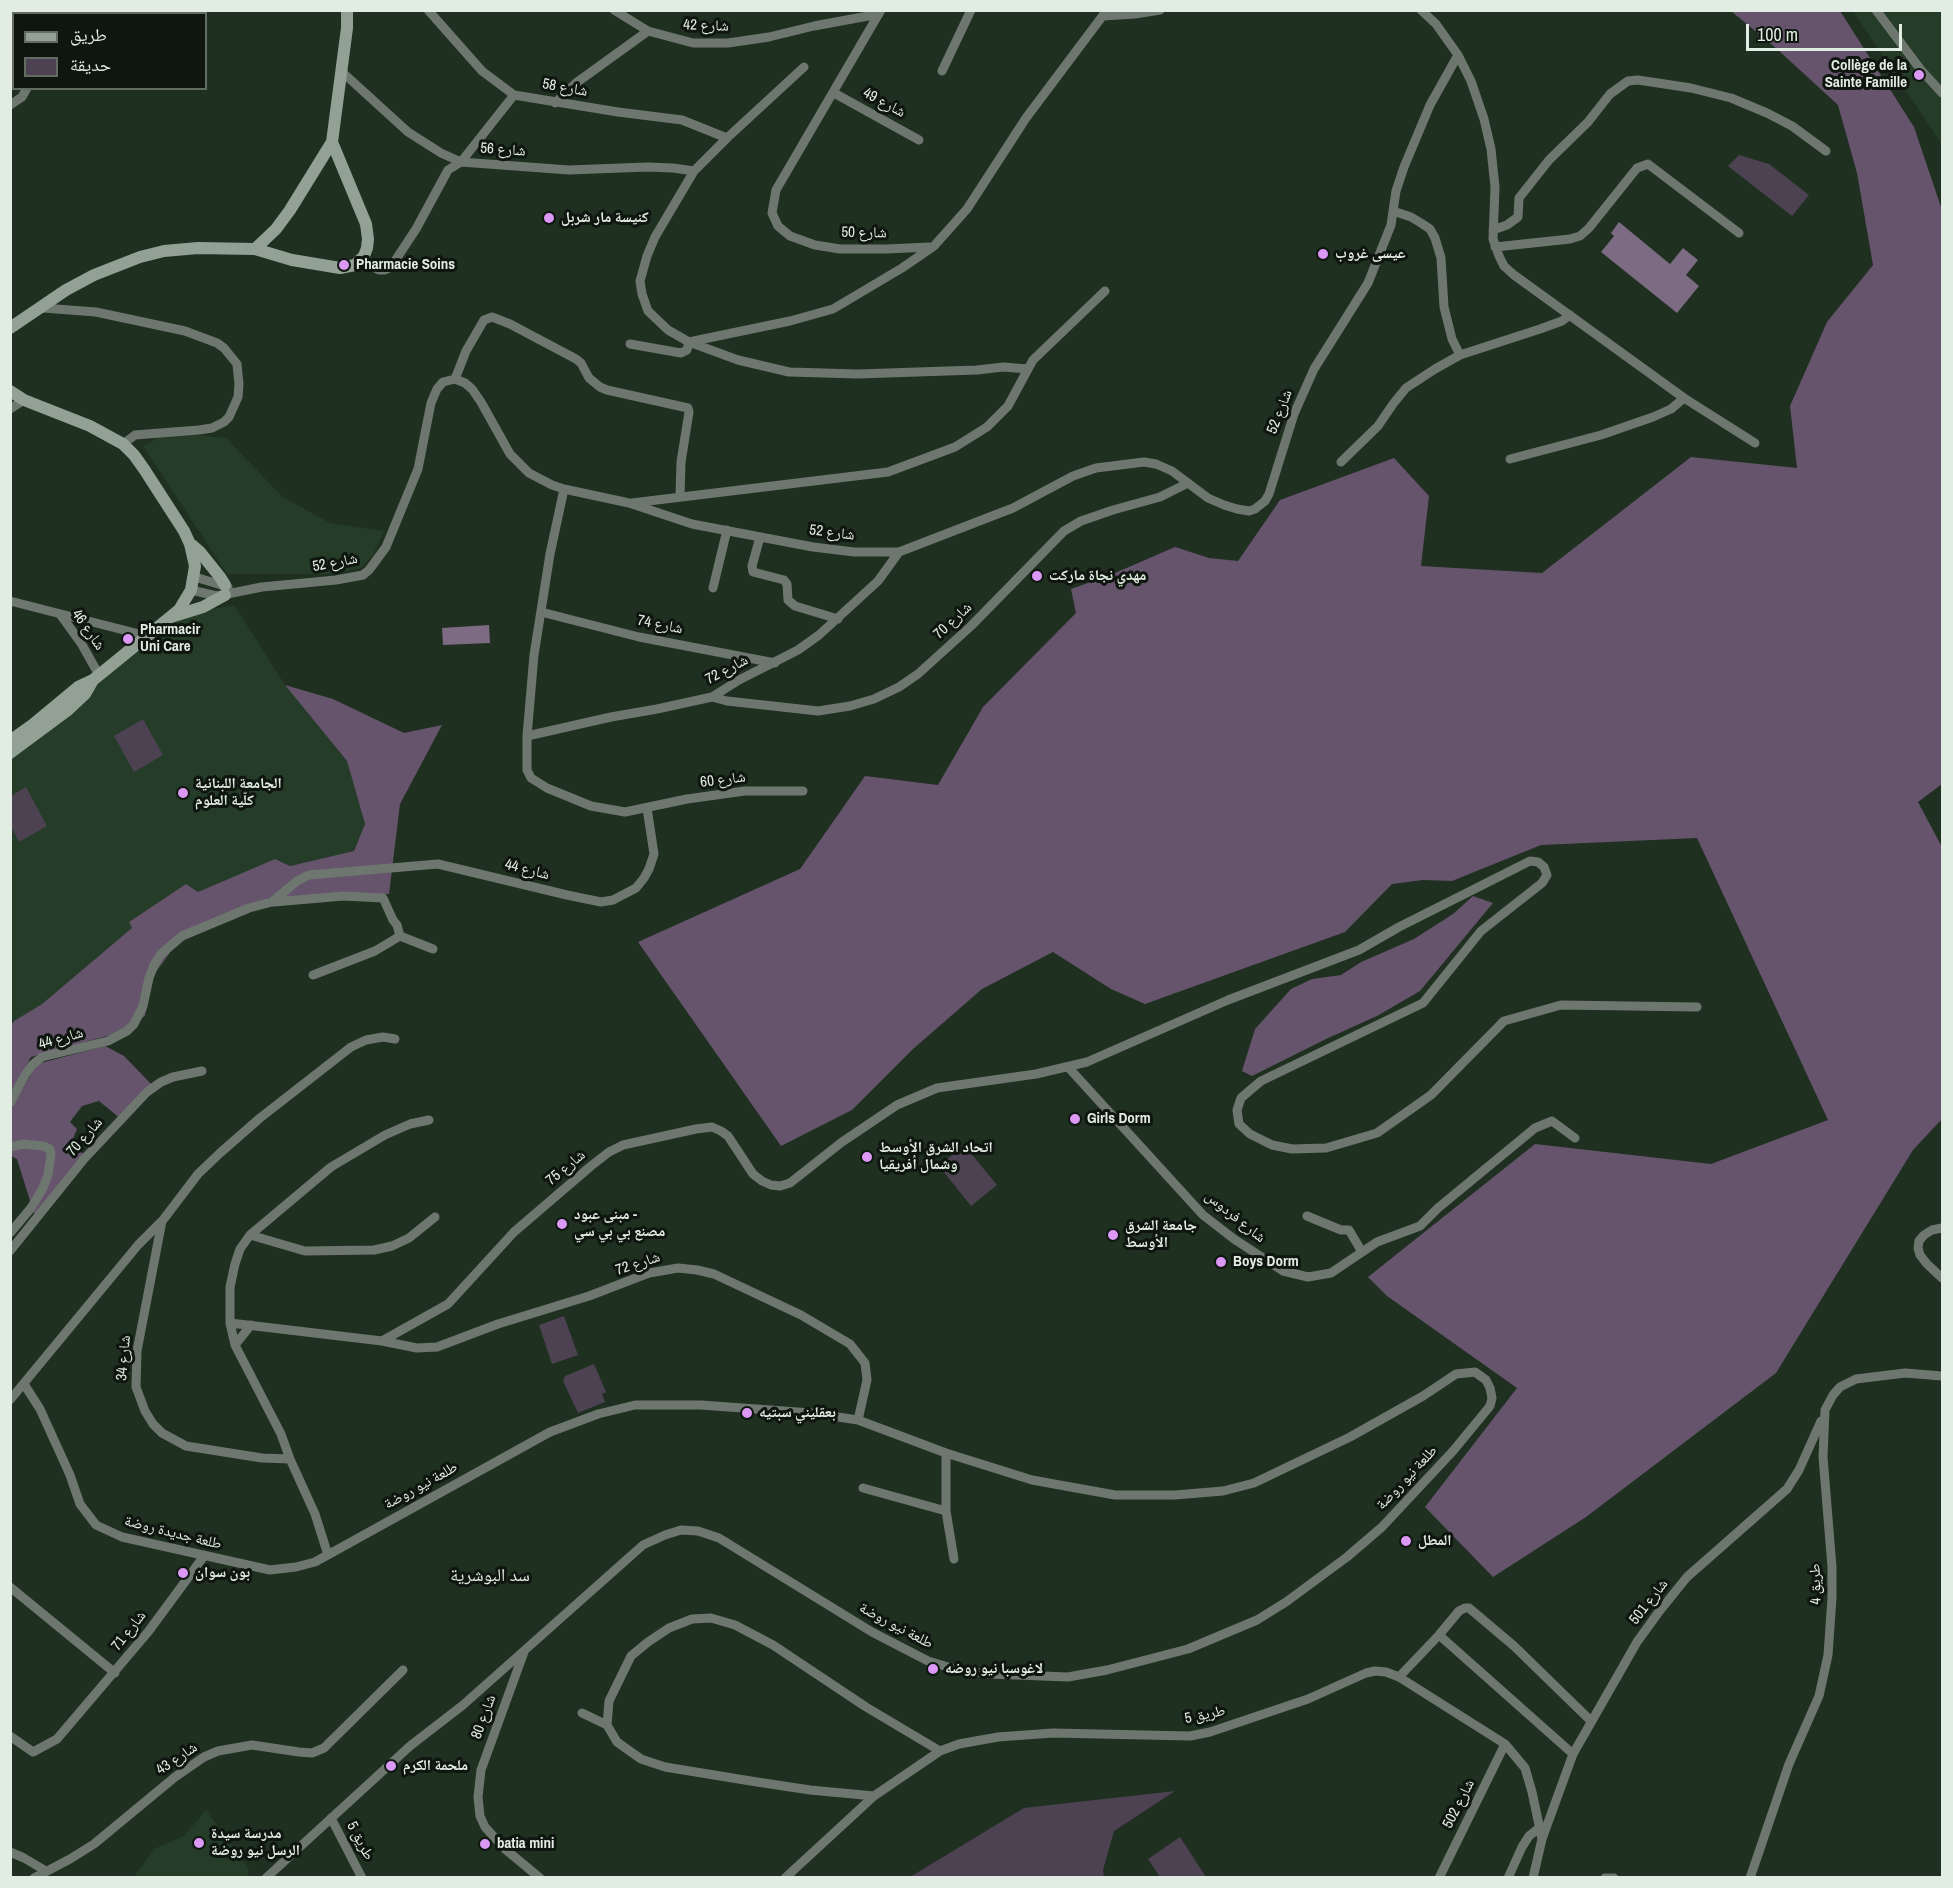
<!DOCTYPE html>
<html>
<head>
<meta charset="utf-8">
<style>
	body { margin:0 }
	#map { position:relative; width:1953px; height:1888px; overflow:hidden; background:#1f3021; font-family:"Archivo Narrow","Noto Naskh Arabic",sans-serif }
	canvas { display:block }
	.frame { position:absolute; inset:0; border:12px solid #e1ece2; pointer-events:none }
	.legend { position:absolute; left:12px; top:12px; width:195px; height:78px; box-sizing:border-box; background:#0e160f; border:2px solid #626c63; margin:0; padding:8px 10px; list-style:none; font-size:18px; color:#e1ece2 }
	.legend li { display:flex; align-items:center; gap:12px; height:30px }
	.legend b { width:30px; border:2px solid #626c63 }
	.scale { position:absolute; left:1746px; top:24px; width:156px; height:27px; box-sizing:border-box; border:3px solid #e1ece2; border-top:0; padding-left:8px; font-size:18px; line-height:21px; white-space:nowrap; color:#e1ece2; -webkit-text-stroke:4px #0e160f; paint-order:stroke }
</style>
</head>
<body>
<div id="map">
<canvas width="1953" height="1888"></canvas>
<div class="frame"></div>
<ul class="legend">
<li><b style="height:8px;background:#93a195"></b>طريق</li>
<li><b style="height:16px;background:#4d4252"></b>حديقة</li>
</ul>
<div class="scale">100 m</div>
</div>
<script>
const g = document.querySelector('canvas').getContext('2d');
g.lineJoin = 'round';
function fillPath(path, color) {
  g.fillStyle = color;
  g.fill(path, 'evenodd');
}
function toPath(rows) {
  const path = new Path2D();
  for (const r of rows) {
    path.moveTo(r[0], r[1]);
    for (let i = 2; i < r.length; i += 2) path.lineTo(r[i], r[i + 1]);
  }
  return path;
}
function strokePath(path, color, width, dash) {
  g.strokeStyle = color;
  g.lineWidth = width;
  g.lineCap = dash ? 'butt' : 'round';
  g.setLineDash(dash || []);
  g.stroke(path);
}
function write(font, color, halo, rows, align = 'center') {
  g.font = font + ' "Archivo Narrow","Noto Naskh Arabic",sans-serif';
  g.lineWidth = 6;
  g.setLineDash([]);
  g.textBaseline = 'middle';
  g.strokeStyle = halo;
  g.fillStyle = color;
  for (const [text, x, y, turn = 0] of rows) {
    g.save();
    g.translate(x, y);
    g.rotate((+turn || 0) * Math.PI / 180);
    g.textAlign = isNaN(turn) ? turn : align;
    if (halo) g.strokeText(text, 0, 0);
    g.fillText(text, 0, 0);
    g.restore();
  }
}
fillPath(toPath([
	[1853,11,1942,11,1942,147,1939,140],
	[167,433,226,438,283,497,330,523,384,531,373,555,361,568,333,574,227,574,143,446],
	[234,605,285,685,347,761,365,824,354,851,290,866,275,859,129,922,133,928,42,1004,14,1021,11,1025,11,748,170,617],
	[206,1810,249,1870,247,1877,134,1877,154,1849,184,1836]
]), '#253c29');
fillPath(toPath([
	[1739,155,1769,164,1809,195,1792,216,1728,166],
	[143,719,163,755,134,772,114,736],
	[26,787,47,826,19,842,11,826,11,796],
	[964,1145,997,1185,971,1206,939,1166],
	[564,1316,578,1355,552,1364,539,1325],
	[594,1364,606,1392,602,1394,605,1402,578,1413,563,1381,565,1376],
	[1175,1791,1114,1831,1103,1870,1104,1877,910,1877,1024,1808],
	[1180,1837,1206,1877,1160,1877,1148,1859]
]), '#4d4252');
fillPath(toPath([
	[1731,11,1840,11,1914,127,1942,210,1942,784,1918,802,1942,847,1942,1119,1913,1150,1776,1373,1586,1517,1493,1577,1425,1507,1517,1388,1387,1296,1368,1277,1535,1144,1711,1164,1828,1120,1697,838,1541,845,1452,881,1423,880,1392,884,1345,932,1145,1004,1111,989,1053,952,982,989,913,1049,852,1110,781,1146,638,942,800,869,865,776,938,785,983,707,1076,613,1071,589,1108,576,1175,547,1209,558,1238,561,1280,500,1394,458,1429,496,1421,566,1542,573,1691,457,1797,468,1790,406,1827,322,1873,265,1857,173,1838,105,1777,49],
	[285,685,333,699,404,733,442,725,400,804,389,894,270,898,182,936,153,976,145,1016,118,1033,31,1057,11,1092,11,1025,14,1021,42,1004,132,928,129,922,186,884,198,892,275,859,290,866,354,851,365,824,347,761],
	[1473,896,1493,903,1420,991,1377,1016,1326,1039,1252,1076,1242,1071,1255,1029,1291,989,1312,979,1341,975,1361,962,1414,939,1453,914],
	[105,1046,124,1056,153,1086,121,1119,99,1101,82,1106,70,1122,77,1129,72,1141,84,1155,36,1220,17,1159,11,1156,11,1109,37,1064]
]), '#65546c');
fillPath(toPath([
	[1619,222,1670,264,1683,248,1698,260,1686,275,1699,286,1677,313,1601,252,1614,236,1611,233],
	[489,625,490,643,443,645,442,628]
]), '#7c6b83');
strokePath(toPath([
	[120,10,123,14],
	[428,10,482,71,514,95,618,112,682,120,727,138],
	[614,10,648,31,693,43,728,43,769,37,814,26,879,14],
	[881,10,776,190,772,213,778,226,790,236,815,245,840,249,887,249,929,247],
	[1421,10,1436,24,1458,55,1471,81,1484,119,1491,149,1495,187,1493,239,1499,256,1504,266,1514,275,1684,398,1755,443],
	[1876,10,1921,70,1942,93],
	[167,14,171,10],
	[1103,16,1135,14,1160,10],
	[10,46,14,49],
	[341,71,408,132,441,153,461,162,569,170,647,167,673,168,694,171],
	[942,71,971,10],
	[834,93,919,140],
	[555,103,576,83,648,31],
	[10,105,22,97,27,88],
	[1393,211,1411,217,1421,223,1430,229,1435,238,1441,258,1444,307,1452,339,1460,355],
	[1493,230,1507,225,1518,217,1519,198,1549,160,1588,122,1610,94,1628,81,1638,80,1691,88,1731,98,1767,113,1792,126,1826,151],
	[1495,247,1570,239,1580,236,1589,228,1637,168,1648,164,1739,233],
	[360,261,379,270,385,270,391,267,416,229,448,170,461,162,514,95],
	[43,308,96,312,185,331,217,343,224,348,237,364,239,384,238,397,229,417,224,422,212,428,199,430,135,435,123,444],
	[689,342,790,321,833,309,902,268,934,246,967,209,1026,118,1107,10],
	[630,344,681,353,687,350,689,342],
	[1028,369,1033,360,1105,291],
	[455,379,466,351,484,320,492,317,510,324,576,359,581,363,589,378,600,387,607,390,688,408,689,412,681,462,680,496],
	[10,409,24,400],
	[1510,459,1601,435,1653,417,1671,409,1684,398],
	[1341,462,1378,426,1393,404,1406,388,1435,369,1460,355,1540,329,1562,321,1570,315],
	[564,489,550,554,534,655,527,736,527,770,531,778,547,788,591,806,625,812,687,799,745,791,803,791],
	[632,503,888,472,955,447,987,427,1008,406,1028,369,1003,367,977,370,858,374,789,372,738,360,689,342,668,330,648,311,642,294,640,281,647,256,655,237,694,171,727,138,804,67],
	[760,537,752,566,753,572,784,580,787,584,788,600,795,606,838,619],
	[195,577,228,587],
	[713,588,727,530],
	[191,590,217,596,262,587,336,580,363,575,369,570,386,547,418,469,431,403,437,389,443,382,455,379,465,383,472,389,481,402,510,454,529,473,552,485,564,489,629,503,692,524,813,547,854,552,899,552,1013,508,1073,476,1096,468,1144,462,1156,464,1172,471,1208,498,1224,505,1237,509,1249,511,1255,509,1265,501,1269,494,1294,414,1314,369,1368,283,1391,225,1396,191,1404,167,1430,105,1458,55],
	[10,601,147,636],
	[541,612,639,637,775,663],
	[60,614,81,643,99,675],
	[712,697,727,701,818,711,850,706,874,699,899,687,918,674,971,626,1064,531,1081,521,1113,510,1160,497,1188,483],
	[527,736,611,717,657,709,712,697,739,680,798,650,819,635,878,581,899,552],
	[274,902,343,896,383,898,393,920,397,925,400,936,375,951,313,975],
	[400,936,433,949],
	[1068,1067,1203,1215,1234,1239,1283,1271,1308,1277,1331,1273,1377,1242,1420,1226,1438,1208,1535,1128,1552,1121,1575,1138],
	[10,1103,25,1075,32,1065,42,1057,108,1041,127,1031,134,1024,143,1006,149,978,154,965,161,954,182,936,249,908,272,902,297,881,309,875,438,864,567,895,601,902,613,900,636,888,644,878,649,869,654,854,647,808],
	[10,1147,24,1144,43,1146,50,1149,51,1154,48,1175,43,1188,31,1208,10,1233],
	[1307,1216,1341,1230,1349,1230,1362,1252],
	[162,1221,137,1351,136,1387,145,1411,153,1424,162,1433,186,1446,262,1458,290,1459],
	[1942,1228,1932,1230,1924,1235,1919,1241,1918,1248,1920,1255,1927,1264,1942,1278],
	[250,1235,305,1251,374,1250,392,1246,409,1238,435,1217],
	[10,1251,84,1159,147,1092,161,1082,173,1077,202,1071],
	[230,1323,382,1341,448,1304,514,1232,591,1166,609,1152,623,1145,696,1129,712,1127,721,1131,728,1136,753,1174,762,1181,771,1185,780,1186,790,1183,842,1142,897,1105,937,1088,1036,1074,1087,1062,1228,1000,1359,950,1399,927,1530,861,1538,862,1544,867,1547,875,1542,883,1481,931,1423,1003,1261,1081,1241,1098,1237,1110,1239,1124,1250,1134,1272,1145,1292,1149,1326,1148,1377,1133,1431,1095,1504,1021,1561,1005,1697,1007],
	[382,1341,417,1348,437,1347,498,1324,589,1296,649,1273,678,1268,697,1270,714,1274,801,1315,850,1344,865,1363,867,1380,858,1420],
	[235,1345,251,1325],
	[24,1384,40,1409,70,1475,80,1504,96,1525,122,1537,270,1570,296,1567,315,1562,550,1432,598,1414,635,1405,701,1405,811,1413,858,1420,946,1453,1032,1480,1115,1495,1175,1495,1223,1491,1254,1483,1350,1437,1423,1396,1456,1374,1475,1372,1486,1380,1490,1388,1492,1398,1490,1406,1481,1417,1453,1451,1382,1527,1347,1557,1286,1602,1257,1620,1188,1649,1107,1670,1068,1677,990,1674,958,1670,928,1661,872,1632,719,1538,698,1531,681,1530,665,1535,643,1545,463,1705,410,1746,266,1878],
	[10,1400,138,1245,163,1220,198,1174,220,1153,260,1118,351,1047,366,1040,383,1037,395,1039],
	[946,1453,946,1511,954,1559],
	[863,1488,946,1511],
	[328,1555,315,1514,290,1459,281,1434,235,1345,230,1323,230,1287,235,1264,240,1249,250,1235,331,1167,385,1135,410,1124,429,1120],
	[10,1587,115,1673],
	[1439,1635,1573,1754],
	[524,1652,481,1770,478,1797,480,1816,485,1827,505,1849,540,1878],
	[1399,1677,1439,1635,1459,1611,1465,1608,1469,1608,1514,1646,1591,1721],
	[582,1713,607,1725],
	[10,1736,33,1752,57,1739,148,1632,204,1556],
	[874,1796,810,1790,757,1782,665,1767,641,1759,617,1742,607,1725,609,1701,631,1656,648,1642,669,1628,692,1619,711,1618,735,1625,773,1645,866,1707,940,1751],
	[331,1818,362,1878],
	[10,1852,24,1858,46,1871],
	[34,1878,70,1859,94,1844,175,1777,204,1757,218,1751,252,1745,299,1752,312,1753,324,1748,403,1670],
	[785,1878,874,1796,940,1751,959,1744,998,1737,1053,1733,1190,1736,1210,1732,1308,1699,1366,1673,1375,1671,1386,1672,1399,1677,1505,1744,1525,1768,1532,1792,1542,1839],
	[1439,1878,1505,1744],
	[1508,1878,1522,1847,1529,1836,1539,1828],
	[1533,1878,1542,1839,1573,1754,1637,1642,1658,1613,1687,1577,1787,1489,1799,1470,1821,1421],
	[1605,1878,1614,1878],
	[1750,1878,1789,1764,1819,1696,1828,1655,1832,1598,1832,1567,1823,1457,1825,1410,1833,1395,1840,1387,1856,1379,1905,1373,1942,1376]
]), '#6e776f', 9);
strokePath(toPath([
	[255,249,276,229,290,210,332,142,347,28,347,10],
	[10,328,66,290,94,275,140,257,164,251,198,248,255,249,292,260,340,268,355,265,364,256,367,248,368,239,366,224,332,142],
	[10,391,24,400,90,426,123,444,134,455,144,469,184,531,190,544,195,566,191,590,179,610,93,680,78,687,31,726,10,741],
	[192,545,200,552,220,577,225,585],
	[174,616,203,607,225,595],
	[10,753,68,710,85,694,93,680]
]), '#93a195', 12);
for (const [x, y, r, color] of [
	[1919,75,6,"#db99f5"],
	[549,218,6,"#db99f5"],
	[1323,254,6,"#db99f5"],
	[344,265,6,"#db99f5"],
	[1037,576,6,"#db99f5"],
	[128,639,6,"#db99f5"],
	[183,793,6,"#db99f5"],
	[1075,1119,6,"#db99f5"],
	[867,1157,6,"#db99f5"],
	[562,1224,6,"#db99f5"],
	[1113,1235,6,"#db99f5"],
	[1221,1262,6,"#db99f5"],
	[747,1413,6,"#db99f5"],
	[1406,1541,6,"#db99f5"],
	[183,1573,6,"#db99f5"],
	[933,1669,6,"#db99f5"],
	[391,1766,6,"#db99f5"],
	[199,1843,6,"#db99f5"],
	[485,1844,6,"#db99f5"]
]) {
  const dot = new Path2D();
  dot.arc(x, y, r, 0, 2 * Math.PI);
  g.fillStyle = color;
  g.fill(dot);
  strokePath(dot, '#0e160f', 2);
}
write('15px', '#e1ece2', '#0e160f', [
	["شارع 42",706,26,2],
	["شارع 58",565,88,10],
	["شارع 49",884,103,28],
	["شارع 56",503,150,4],
	["شارع 50",864,233,1],
	["شارع 52",1280,412,-69],
	["شارع 52",832,533,7],
	["شارع 52",335,563,-11],
	["شارع 70",953,621,-43],
	["شارع 74",660,625,11],
	["شارع 46",88,630,55],
	["شارع 72",727,670,-28],
	["شارع 60",723,780,-7],
	["شارع 44",527,870,14],
	["شارع 44",61,1039,-16],
	["شارع 70",85,1137,-49],
	["شارع 75",566,1168,-40],
	["شارع فردوس",1235,1217,39],
	["شارع 72",638,1264,-18],
	["شارع 34",124,1358,-85],
	["طلعة نيو روضة",1407,1478,-47],
	["طلعة نيو روضة",421,1486,-29],
	["طلعة جديدة روضة",173,1533,14],
	["طريق 4",1816,1584,-91],
	["شارع 501",1649,1602,-52],
	["طلعة نيو روضة",896,1626,28],
	["شارع 71",129,1631,-52],
	["طريق 5",1205,1715,-12],
	["شارع 80",484,1717,-70],
	["شارع 43",177,1759,-34],
	["شارع 502",1459,1804,-63],
	["طريق 5",360,1841,62]
]);
write('bold 15px', '#e1ece2', '#0e160f', [
	["Collège de la",1907,66,"right"],
	["Sainte Famille",1907,83,"right"],
	["كنيسة مار شربل",561,218],
	["عيسى غروب",1335,254],
	["Pharmacie Soins",356,265],
	["مهدي نجاة ماركت",1049,576],
	["Pharmacir",140,630],
	["Uni Care",140,647],
	["الجامعة اللبنانية",195,784],
	["كلّية العلوم",195,801],
	["Girls Dorm",1087,1119],
	["اتحاد الشرق الأوسط",879,1148],
	["وشمال أفريقيا",879,1165],
	["مبنى عبود -",574,1215],
	["مصنع بي بي سي",574,1232],
	["جامعة الشرق",1125,1226],
	["الأوسط",1125,1243],
	["Boys Dorm",1233,1262],
	["بعقليني سبتيه",759,1413],
	["المطل",1418,1541],
	["بون سوان",195,1573],
	["لاغوسبا نيو روضه",945,1669],
	["ملحمة الكرم",403,1766],
	["مدرسة سيدة",211,1834],
	["الرسل نيو روضة",211,1851],
	["batia mini",497,1844]
], 'left');
write('18px', '#e1ece2', '#0e160f', [
	["سد البوشرية",490,1576]
]);
</script>
</body>
</html>
